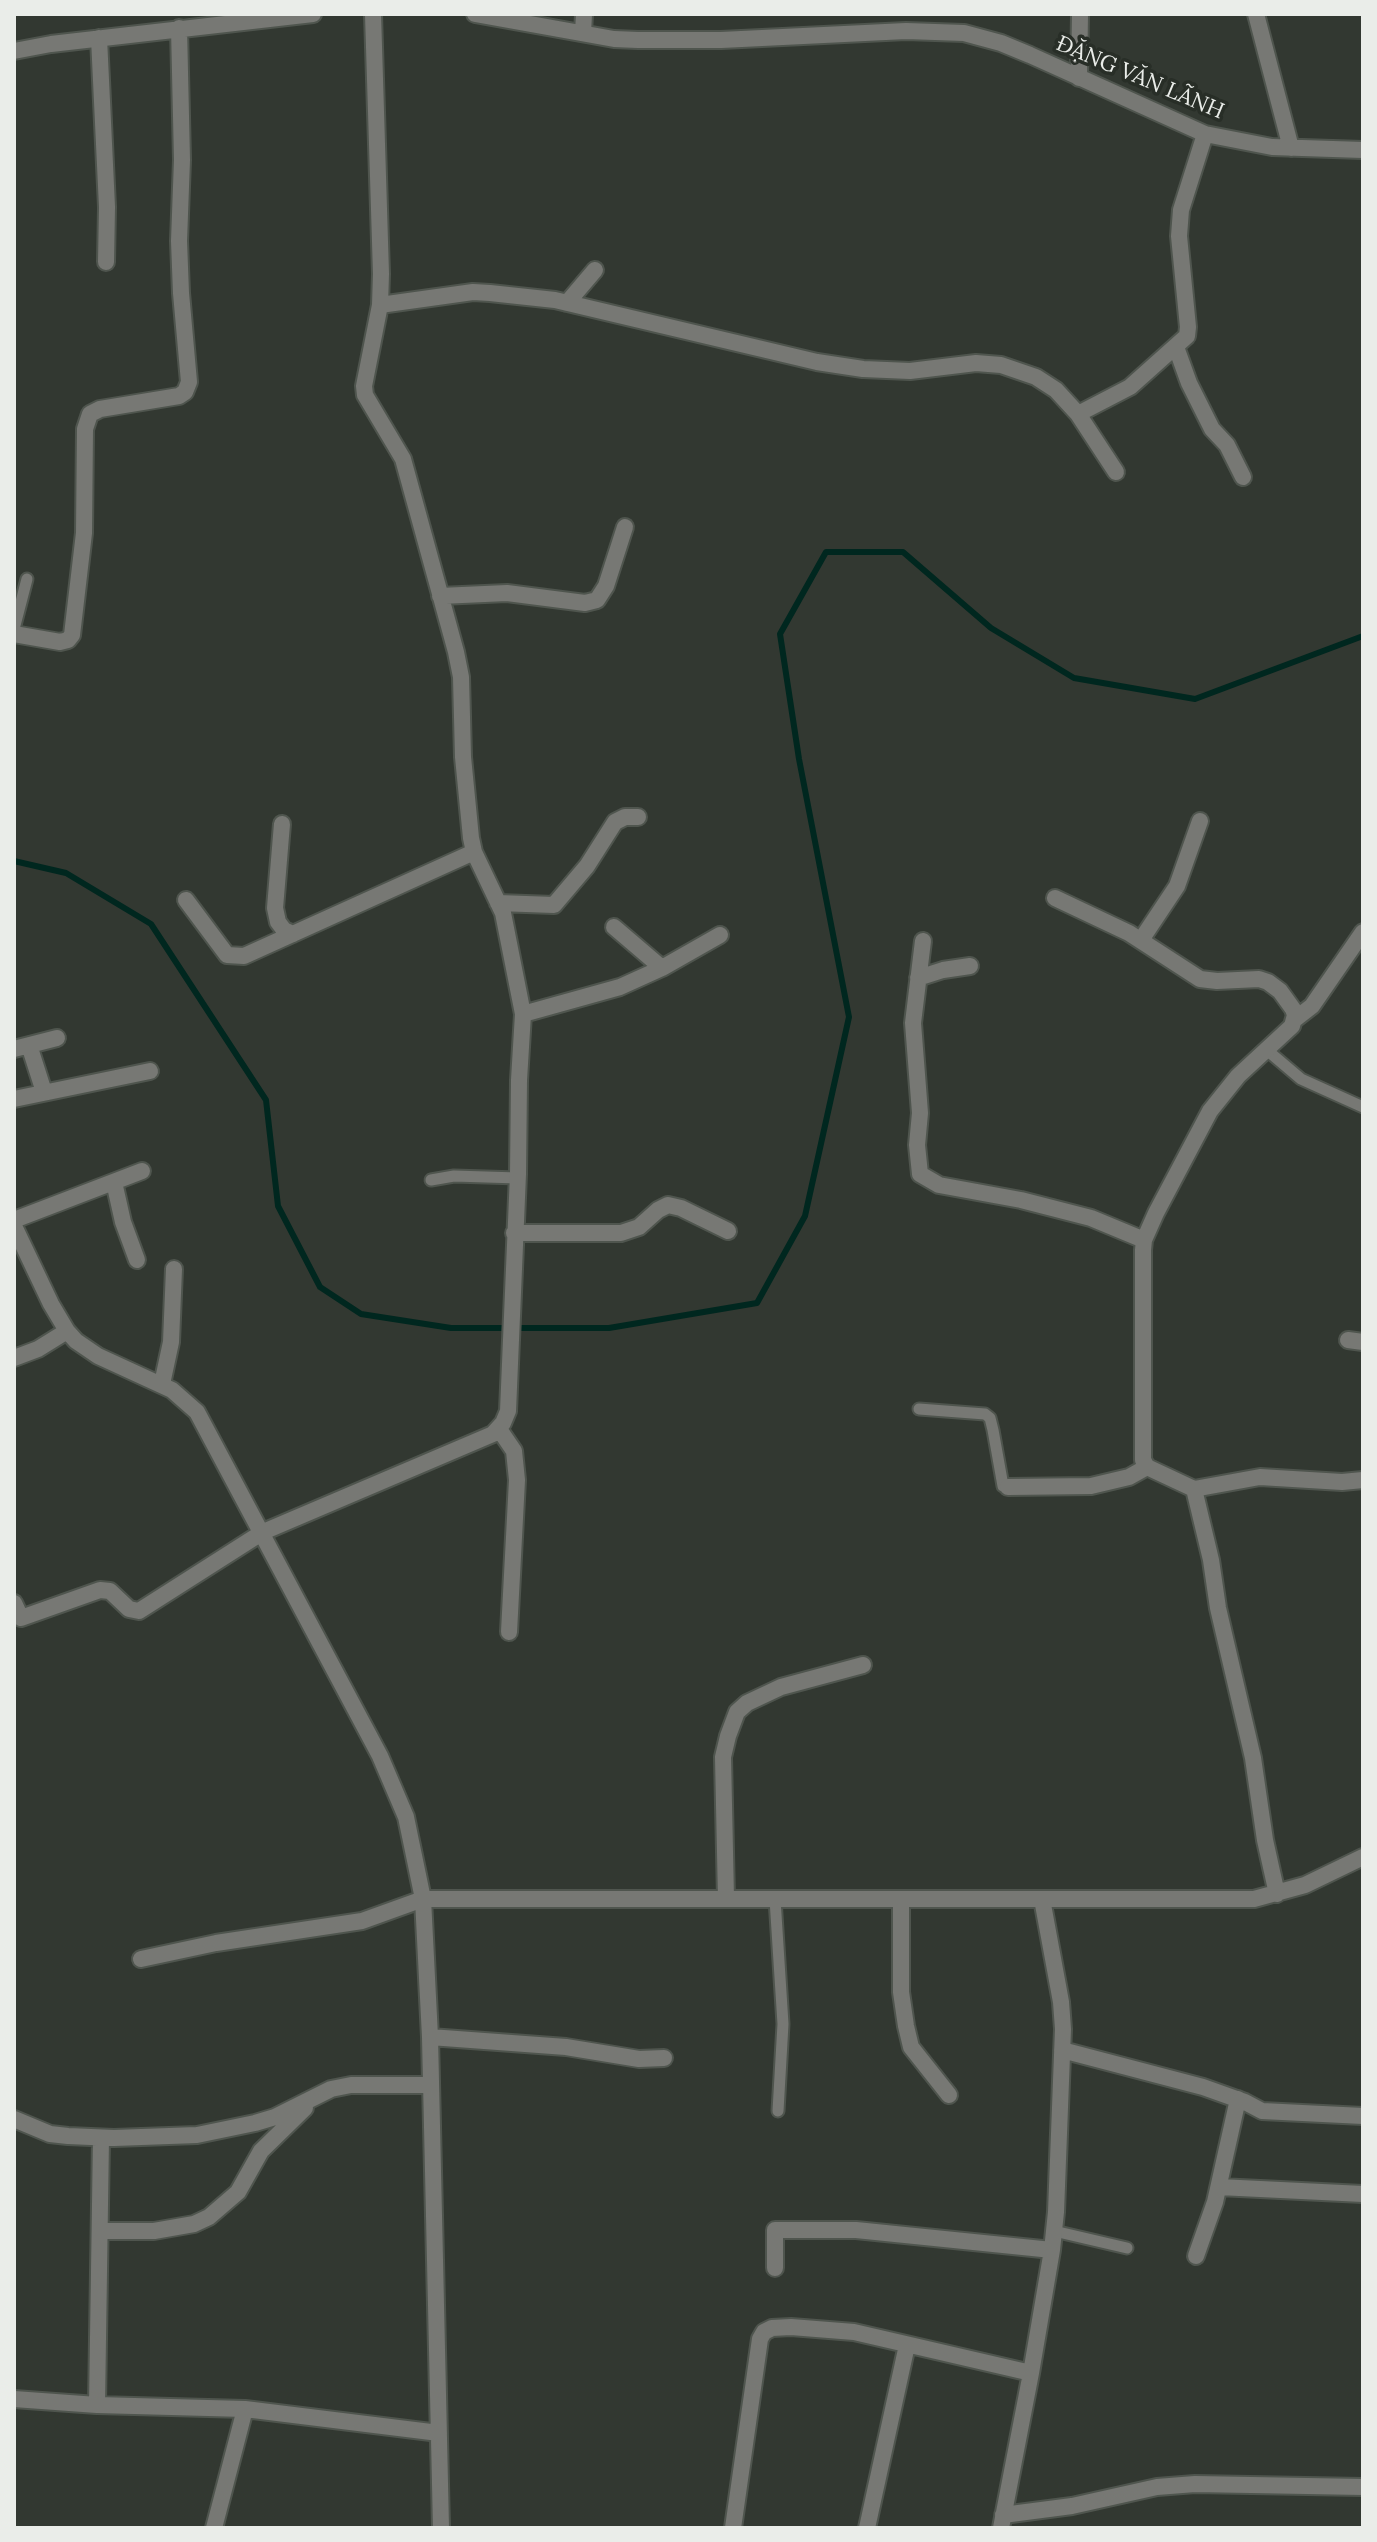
<!DOCTYPE html>
<html>
<head>
<meta charset="utf-8">
<style>
	body { margin:0 }
	#map { position:relative; width:1377px; height:2542px; overflow:hidden; background:#323831; font-family:Lora,serif }
	canvas { display:block }
	.frame { position:absolute; inset:0; border:16px solid #eaede9; pointer-events:none }
</style>
</head>
<body>
<div id="map">
<canvas width="1377" height="2542"></canvas>
<div class="frame"></div>
</div>
<script>
const g = document.querySelector('canvas').getContext('2d');
g.lineJoin = 'round';
function toPath(rows) {
  const path = new Path2D();
  for (const r of rows) {
    path.moveTo(r[0], r[1]);
    for (let i = 2; i < r.length; i += 2) path.lineTo(r[i], r[i + 1]);
  }
  return path;
}
function strokePath(path, color, width, dash) {
  g.strokeStyle = color;
  g.lineWidth = width;
  g.lineCap = dash ? 'butt' : 'round';
  g.setLineDash(dash || []);
  g.stroke(path);
}
function write(font, color, halo, rows, align = 'center') {
  g.font = font + ' Lora,serif';
  g.lineWidth = 7;
  g.setLineDash([]);
  g.textBaseline = 'middle';
  g.strokeStyle = halo;
  g.fillStyle = color;
  for (const [text, x, y, turn = 0] of rows) {
    g.save();
    g.translate(x, y);
    g.rotate((+turn || 0) * Math.PI / 180);
    g.textAlign = isNaN(turn) ? turn : align;
    if (halo) g.strokeText(text, 0, 0);
    g.fillText(text, 0, 0);
    g.restore();
  }
}
strokePath(toPath([
	[14,861,66,873,151,924,266,1100,278,1206,320,1287,361,1314,451,1328,609,1328,757,1303,805,1216,849,1017,799,759,780,634,826,552,903,552,991,628,1074,678,1195,699,1363,636]
]), '#00271f', 6);
const lane = toPath([
	[14,629,27,579],
	[1268,1051,1301,1079,1363,1107],
	[431,1180,454,1176,518,1178],
	[919,1409,985,1414,990,1418,993,1430,1003,1486,1008,1487],
	[775,1899,783,2024,778,2111],
	[1054,2231,1127,2248]
]);
const street = toPath([
	[475,14,614,39,638,40,721,40,906,31,964,33,1001,43,1030,55,1205,134,1272,147,1363,150],
	[1256,14,1291,148],
	[583,33,584,14],
	[99,38,107,207,106,262],
	[14,51,51,44,313,14],
	[1079,78,1080,14],
	[567,303,595,270],
	[380,305,473,292,490,293,555,300,817,362,863,369,910,371,976,363,1001,365,1036,377,1056,390,1078,414,1116,472],
	[1176,347,1189,383,1212,429,1227,445,1243,477],
	[1078,414,1130,387,1187,336,1188,327,1179,236,1181,210,1205,134],
	[440,596,507,593,585,603,597,600,606,586,625,527],
	[14,634,60,642,68,640,72,635,84,533,85,429,90,414,100,409,179,396,185,392,189,382,181,293,179,241,182,160,179,28],
	[282,824,275,908,278,922,284,930,293,934],
	[1055,898,1129,933,1200,979,1217,981,1259,979,1268,982,1280,991,1293,1009,1295,1015,1292,1026,1238,1076,1210,1111,1156,1213,1144,1240,1143,1250,1143,1460,1147,1467,1194,1489,1211,1560,1218,1608,1253,1758,1265,1840,1277,1894],
	[186,900,227,955,244,956,474,852],
	[498,903,554,905,587,866,615,822,625,817,638,817],
	[614,927,662,968],
	[1141,940,1177,886,1200,821],
	[923,941,913,1023,920,1113,917,1145,920,1174,939,1185,1021,1200,1091,1218,1144,1240],
	[918,978,943,970,970,966],
	[523,1014,620,987,662,968,720,935],
	[1294,1020,1312,1006,1363,932],
	[29,1045,44,1092],
	[14,1049,57,1038],
	[14,1099,150,1071],
	[114,1182,123,1222,137,1260],
	[14,1220,142,1171],
	[14,1226,51,1304,67,1331,76,1341,98,1356,172,1390,197,1412,380,1756,406,1817,423,1899,430,2037,441,2528],
	[514,1233,621,1233,639,1227,658,1210,668,1205,681,1208,728,1231],
	[1348,1340,1363,1342],
	[14,1358,38,1349,67,1331],
	[162,1384,171,1342,174,1269],
	[499,1429,514,1451,517,1480,509,1632],
	[1008,1487,1091,1486,1129,1477,1147,1467],
	[1194,1489,1260,1477,1342,1482,1363,1480],
	[14,1603,21,1618,100,1590,110,1591,129,1609,139,1611,263,1532,493,1434,503,1423,508,1411,518,1174,519,1080,523,1014,503,913,474,852,471,838,463,757,461,677,456,652,403,459,365,395,364,386,380,305,381,274,373,14],
	[726,1899,723,1757,728,1736,737,1712,747,1703,781,1687,863,1665],
	[901,1899,901,1992,906,2026,911,2047,949,2095],
	[141,1959,216,1943,362,1921,423,1899,1254,1899,1305,1885,1363,1857],
	[430,2037,566,2047,639,2059,664,2058],
	[1062,2050,1203,2087,1245,2102,1262,2111,1363,2116],
	[14,2119,50,2134,68,2136,114,2138,197,2135,255,2123,275,2117,331,2089,351,2085,430,2085],
	[1219,2187,1363,2194],
	[100,2231,154,2231,194,2224,209,2217,238,2192,261,2151,305,2108],
	[1196,2256,1215,2202,1238,2099],
	[775,2268,775,2230,856,2230,1052,2250],
	[14,2399,97,2405,245,2409,439,2433],
	[97,2405,101,2138],
	[1003,2515,1072,2506,1157,2487,1195,2484,1363,2487],
	[214,2528,245,2409],
	[733,2528,760,2339,764,2332,772,2328,791,2327,854,2332,1031,2373],
	[867,2528,907,2345],
	[1001,2528,1031,2373,1052,2250,1056,2212,1063,2029,1061,2002,1042,1899]
]);
strokePath(lane, '#4f554e', 15);
strokePath(street, '#4f554e', 20);
strokePath(lane, '#777874', 11);
strokePath(street, '#777874', 16);
write('22px', '#eaede9', '#282e27', [
	["ĐẶNG VĂN LÃNH",1140,78,23]
]);
</script>
</body>
</html>
